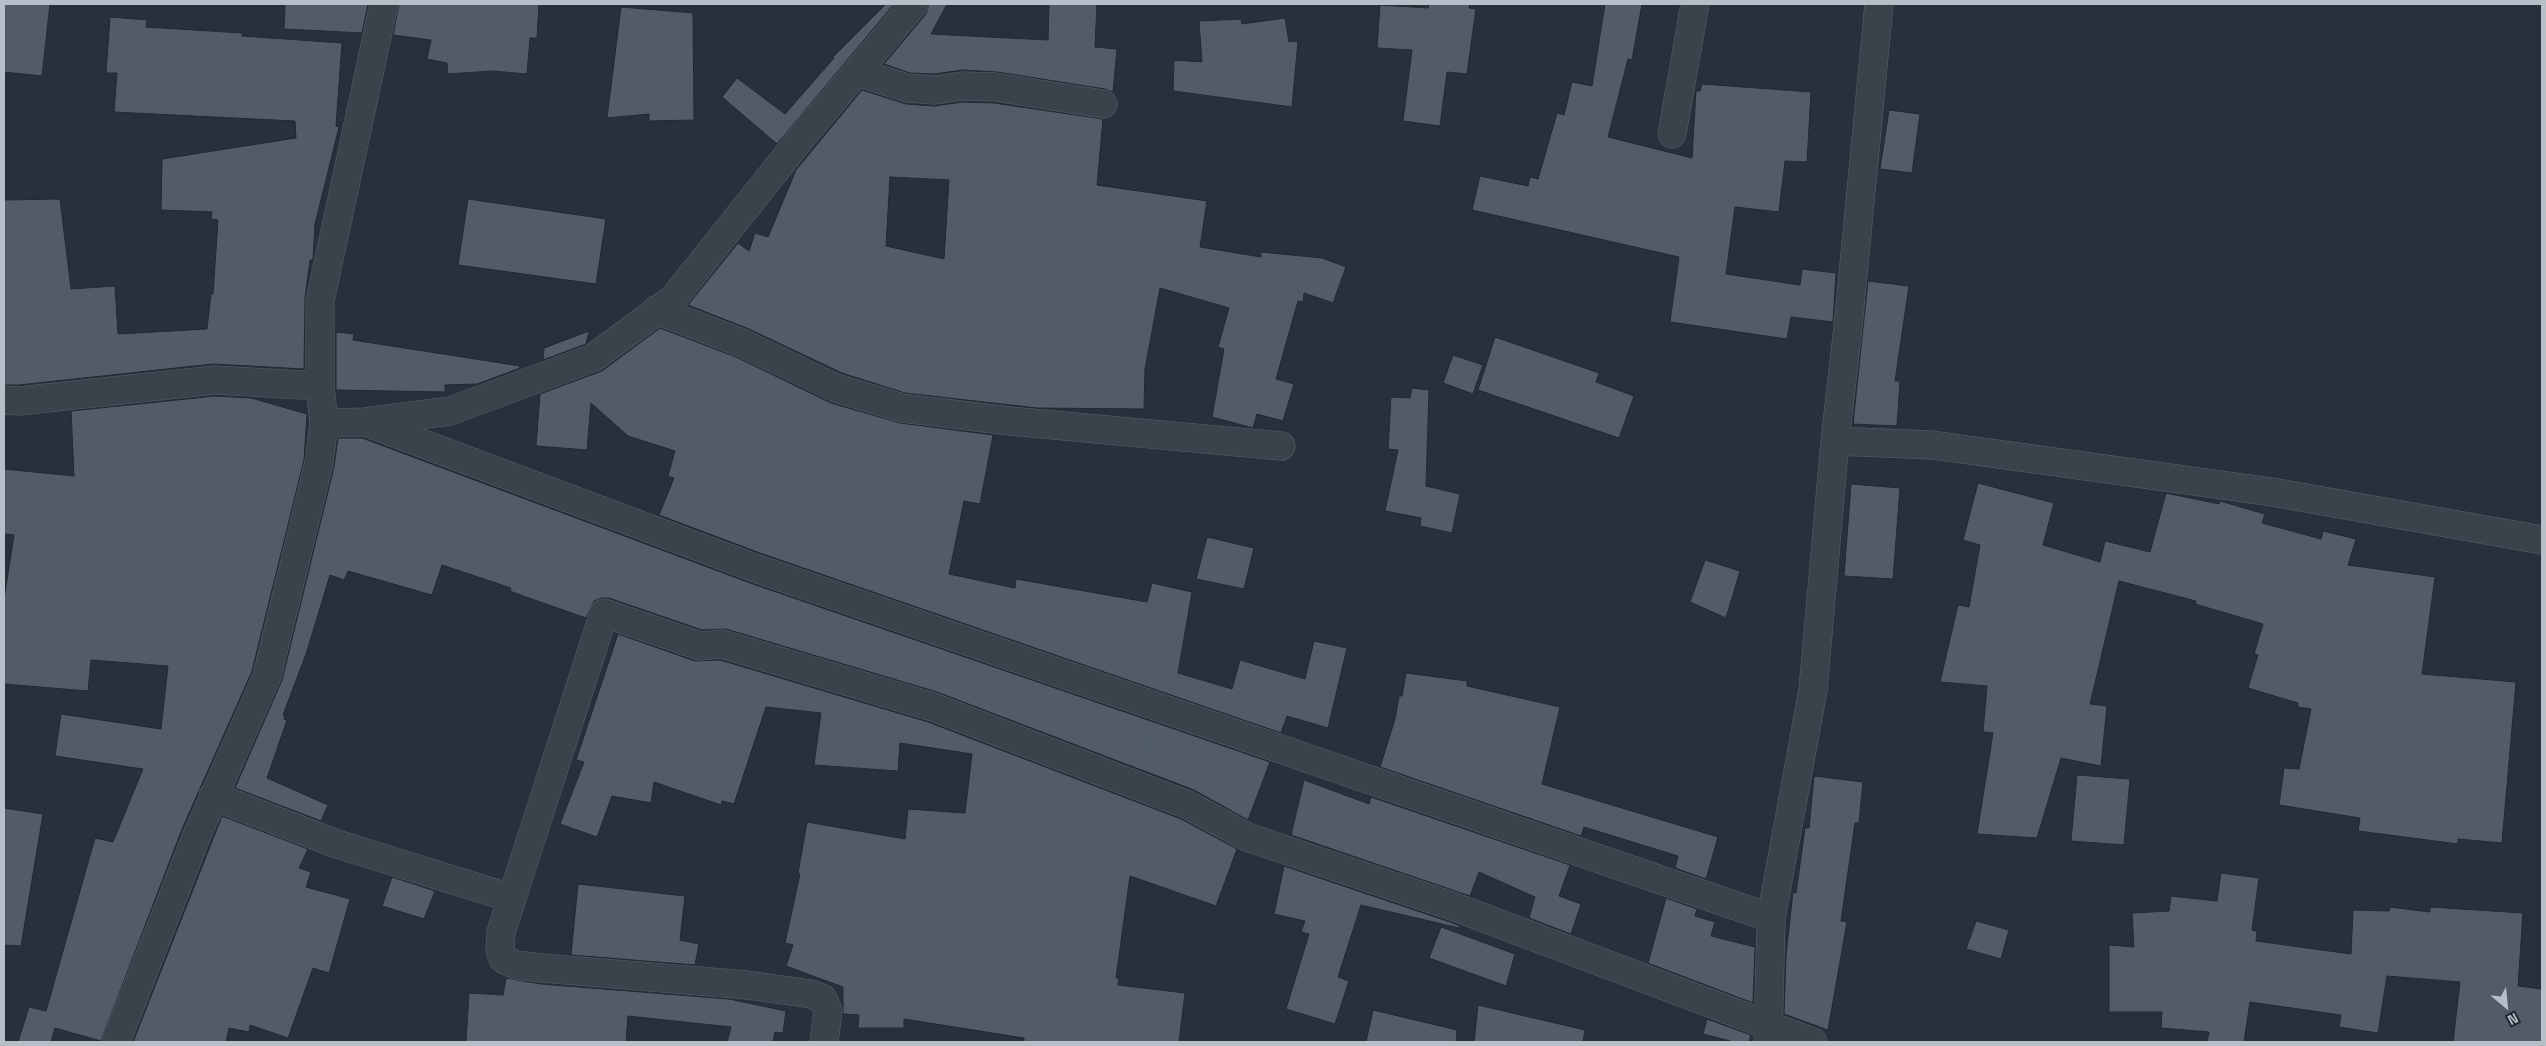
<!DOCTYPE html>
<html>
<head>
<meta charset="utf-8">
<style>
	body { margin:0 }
	#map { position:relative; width:2546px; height:1046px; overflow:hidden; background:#27313b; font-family:"Space Grotesk",sans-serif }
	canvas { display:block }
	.frame { position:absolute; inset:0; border:5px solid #b6bec7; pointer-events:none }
	.north { position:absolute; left:2481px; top:981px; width:50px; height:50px; -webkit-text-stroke:4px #1f2830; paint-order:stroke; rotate:152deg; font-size:14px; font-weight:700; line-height:20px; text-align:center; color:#b6bec7 }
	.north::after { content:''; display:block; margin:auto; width:18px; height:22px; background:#b6bec7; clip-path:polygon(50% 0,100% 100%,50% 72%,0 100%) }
</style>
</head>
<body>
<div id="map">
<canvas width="2546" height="1046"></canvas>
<div class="frame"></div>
<div class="north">N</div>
</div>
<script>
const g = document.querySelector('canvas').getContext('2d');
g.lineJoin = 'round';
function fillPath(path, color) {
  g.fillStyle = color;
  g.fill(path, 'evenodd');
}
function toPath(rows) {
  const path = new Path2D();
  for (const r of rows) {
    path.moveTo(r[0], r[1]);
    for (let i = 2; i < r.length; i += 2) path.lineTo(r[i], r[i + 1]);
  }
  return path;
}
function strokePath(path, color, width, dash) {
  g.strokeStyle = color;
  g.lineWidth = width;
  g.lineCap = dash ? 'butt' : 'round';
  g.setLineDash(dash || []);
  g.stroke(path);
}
const building = toPath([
	[4,4,50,4,42,76,4,72,4,4],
	[285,4,368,4,362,33,284,29,285,4],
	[399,4,539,4,537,38,530,38,527,74,493,71,448,74,447,63,427,59,431,40,393,35,399,4],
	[886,4,894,4,777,144,722,97,737,78,785,114,834,58,833,57,886,4],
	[929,4,947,4,931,34,1048,40,1049,4,1097,4,1095,47,1117,49,1113,92,1105,89,997,72,962,70,934,74,910,73,884,64,926,14,929,4],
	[1429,4,1470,4,1469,8,1476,9,1467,74,1447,72,1440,126,1403,121,1412,50,1377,48,1380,5,1428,8,1429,4],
	[1605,4,1642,4,1632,60,1628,59,1608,137,1692,158,1696,91,1700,91,1702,84,1811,92,1807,162,1785,161,1779,212,1735,207,1726,274,1800,285,1802,269,1836,273,1833,322,1791,317,1787,339,1670,322,1679,257,1472,210,1480,176,1528,186,1530,177,1538,179,1557,113,1564,115,1572,82,1592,86,1605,4],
	[621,7,693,13,694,120,649,121,649,114,607,118,621,7],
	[110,17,147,20,146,27,242,33,242,36,342,43,336,126,339,127,315,224,313,260,310,260,305,298,304,369,213,364,19,385,4,385,4,200,60,199,71,289,115,286,118,334,207,329,211,294,213,294,218,220,211,219,212,212,161,210,162,159,296,138,295,121,114,112,117,73,106,73,110,17],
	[1285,18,1289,42,1298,41,1292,107,1173,91,1174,60,1202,62,1199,21,1241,19,1242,24,1285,18],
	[862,90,906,104,934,106,963,102,994,103,1103,119,1097,185,1207,201,1200,247,1261,257,1261,252,1322,258,1346,267,1333,303,1304,293,1303,302,1298,301,1276,379,1294,384,1283,421,1257,414,1253,428,1212,417,1224,349,1218,347,1229,308,1160,288,1145,369,1144,409,1037,408,905,393,842,373,749,329,688,305,738,243,749,251,755,233,768,237,796,170,862,90],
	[890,177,949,180,944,259,886,246,890,177],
	[1889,110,1920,114,1912,173,1880,169,1889,110],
	[468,199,606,219,596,284,458,265,468,199],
	[1868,281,1909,286,1895,381,1900,381,1897,426,1853,424,1868,281],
	[660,328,736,357,831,403,900,423,993,435,980,504,964,501,949,574,1015,588,1016,579,1147,602,1152,583,1192,592,1178,673,1232,689,1240,660,1305,679,1314,641,1347,648,1328,728,1287,716,1281,733,760,553,659,515,674,478,668,476,675,451,628,436,591,403,587,450,536,446,540,394,602,371,660,328],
	[589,331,586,344,543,360,544,348,589,331],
	[336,332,354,334,353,340,520,366,520,368,477,384,445,385,445,392,336,390,336,332],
	[1495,337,1599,373,1596,382,1634,396,1619,438,1478,390,1495,337],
	[1453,355,1483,365,1473,394,1443,383,1453,355],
	[1412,388,1429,390,1426,486,1460,494,1452,533,1420,526,1421,518,1385,511,1398,450,1388,449,1391,397,1410,398,1412,388],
	[215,396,251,398,307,414,304,460,252,671,182,829,101,1041,55,1028,51,1042,18,1042,29,1007,46,1011,95,838,113,842,143,769,55,756,61,714,161,729,168,666,91,660,88,691,4,684,4,599,14,535,4,534,4,469,74,476,71,411,215,396],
	[338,438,362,438,750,583,1270,762,1248,820,1194,790,937,692,726,629,702,630,609,598,601,598,594,601,586,618,526,597,510,591,511,588,442,565,432,595,348,571,344,580,330,575,306,654,283,715,285,715,284,719,287,720,267,778,328,805,321,821,235,788,282,680,334,467,338,438],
	[1978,483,2054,503,2043,545,2100,562,2105,541,2150,552,2166,493,2219,504,2220,501,2265,514,2262,523,2321,539,2323,531,2356,539,2348,565,2435,577,2422,674,2516,682,2502,843,2458,839,2458,844,2358,831,2360,818,2279,805,2284,768,2299,769,2311,709,2298,707,2298,703,2248,688,2258,655,2254,654,2263,624,2195,604,2196,601,2119,581,2090,704,2107,706,2101,766,2061,758,2037,838,1977,834,1993,733,1983,732,1987,686,1940,682,1958,605,1969,607,1980,545,1963,540,1978,483],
	[1851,484,1900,488,1893,579,1844,576,1851,484],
	[1207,537,1254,548,1244,589,1196,579,1207,537],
	[1705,560,1740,571,1726,618,1690,602,1705,560],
	[618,634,695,661,720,660,928,722,1181,819,1237,849,1216,906,1130,876,1116,978,1119,978,1118,985,1185,993,1179,1042,1024,1042,1024,1038,904,1019,904,1028,858,1028,859,1015,843,1014,843,987,786,966,793,945,785,943,800,874,798,873,807,822,905,839,908,809,965,813,972,754,900,743,898,771,814,765,821,713,766,707,734,804,722,801,721,805,654,782,651,803,612,796,597,837,560,824,584,762,576,760,618,634],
	[1406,673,1467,681,1467,686,1560,707,1542,784,1718,837,1706,879,1675,868,1678,856,1584,827,1581,836,1380,767,1395,719,1399,696,1402,696,1406,673],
	[2077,775,2130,779,2124,845,2071,841,2077,775],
	[1814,776,1863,782,1859,823,1855,823,1841,921,1847,922,1828,1030,1784,1014,1786,955,1793,892,1796,893,1805,828,1809,828,1814,776],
	[1304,780,1369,804,1371,797,1570,865,1559,896,1581,904,1571,934,1529,918,1535,897,1479,872,1470,896,1291,835,1304,780],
	[4,808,43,814,21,946,4,945,4,808],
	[222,816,308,849,299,868,311,872,306,887,350,899,329,973,313,968,288,1038,250,1025,249,1032,229,1028,226,1042,133,1042,222,816],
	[1284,866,1450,922,1460,926,1459,928,1361,905,1338,977,1349,981,1335,1024,1286,1009,1309,934,1301,932,1305,921,1274,914,1284,866],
	[2221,873,2259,878,2252,930,2257,931,2256,941,2351,954,2353,910,2389,911,2390,907,2430,912,2430,907,2523,913,2518,986,2542,989,2542,1042,2453,1042,2460,982,2387,976,2378,1033,2339,1027,2341,1015,2250,1002,2244,1042,2207,1042,2209,1032,2161,1028,2162,1012,2109,1012,2109,945,2134,947,2132,913,2169,911,2171,896,2217,901,2221,873],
	[392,877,435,891,424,919,382,906,392,877],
	[578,884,685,896,680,940,699,944,695,965,571,955,578,884],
	[1666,898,1697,909,1695,916,1715,922,1711,936,1755,947,1753,1003,1648,963,1666,898],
	[1976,921,2009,930,2001,959,1966,949,1976,921],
	[1441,927,1515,954,1506,986,1429,958,1441,927],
	[506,978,541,984,729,999,786,1011,783,1033,775,1032,773,1042,727,1042,731,1027,628,1016,626,1042,466,1042,469,993,503,995,506,978],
	[1478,1005,1585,1030,1583,1042,1474,1042,1478,1005],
	[1373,1010,1457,1030,1456,1042,1366,1042,1373,1010],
	[1707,1019,1751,1035,1749,1042,1734,1042,1703,1034,1707,1019]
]);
fillPath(building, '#525c68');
strokePath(building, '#212a32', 1);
const minor = toPath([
	[857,72,907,88,935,90,962,86,995,87,1103,104],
	[1672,134,1695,4],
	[656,310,742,343,836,388,902,408,1010,421,1281,446],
	[4,400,19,401,215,380,320,386],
	[365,422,755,568,1771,918],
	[324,423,365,422,450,411,593,358,673,299,802,137,914,4],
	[1835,441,1932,445,2070,464,2272,492,2542,540],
	[213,796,337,844,511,898],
	[116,1042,197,835,267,676,319,463,324,423,320,386,320,301,384,4],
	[824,1042,828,1010,823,999,811,994,747,985,542,968,516,965,503,959,500,950,501,932,604,613,700,646,722,644,933,707,1188,805,1247,837,1455,907,1813,1042],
	[1768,1042,1771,918,1813,690,1835,441,1848,327,1879,4]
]);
strokePath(minor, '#586169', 29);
strokePath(toPath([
	[1147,752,1151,739]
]), '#4b5c5d', 3, [4, 4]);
strokePath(minor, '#3a434b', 28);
</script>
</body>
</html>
